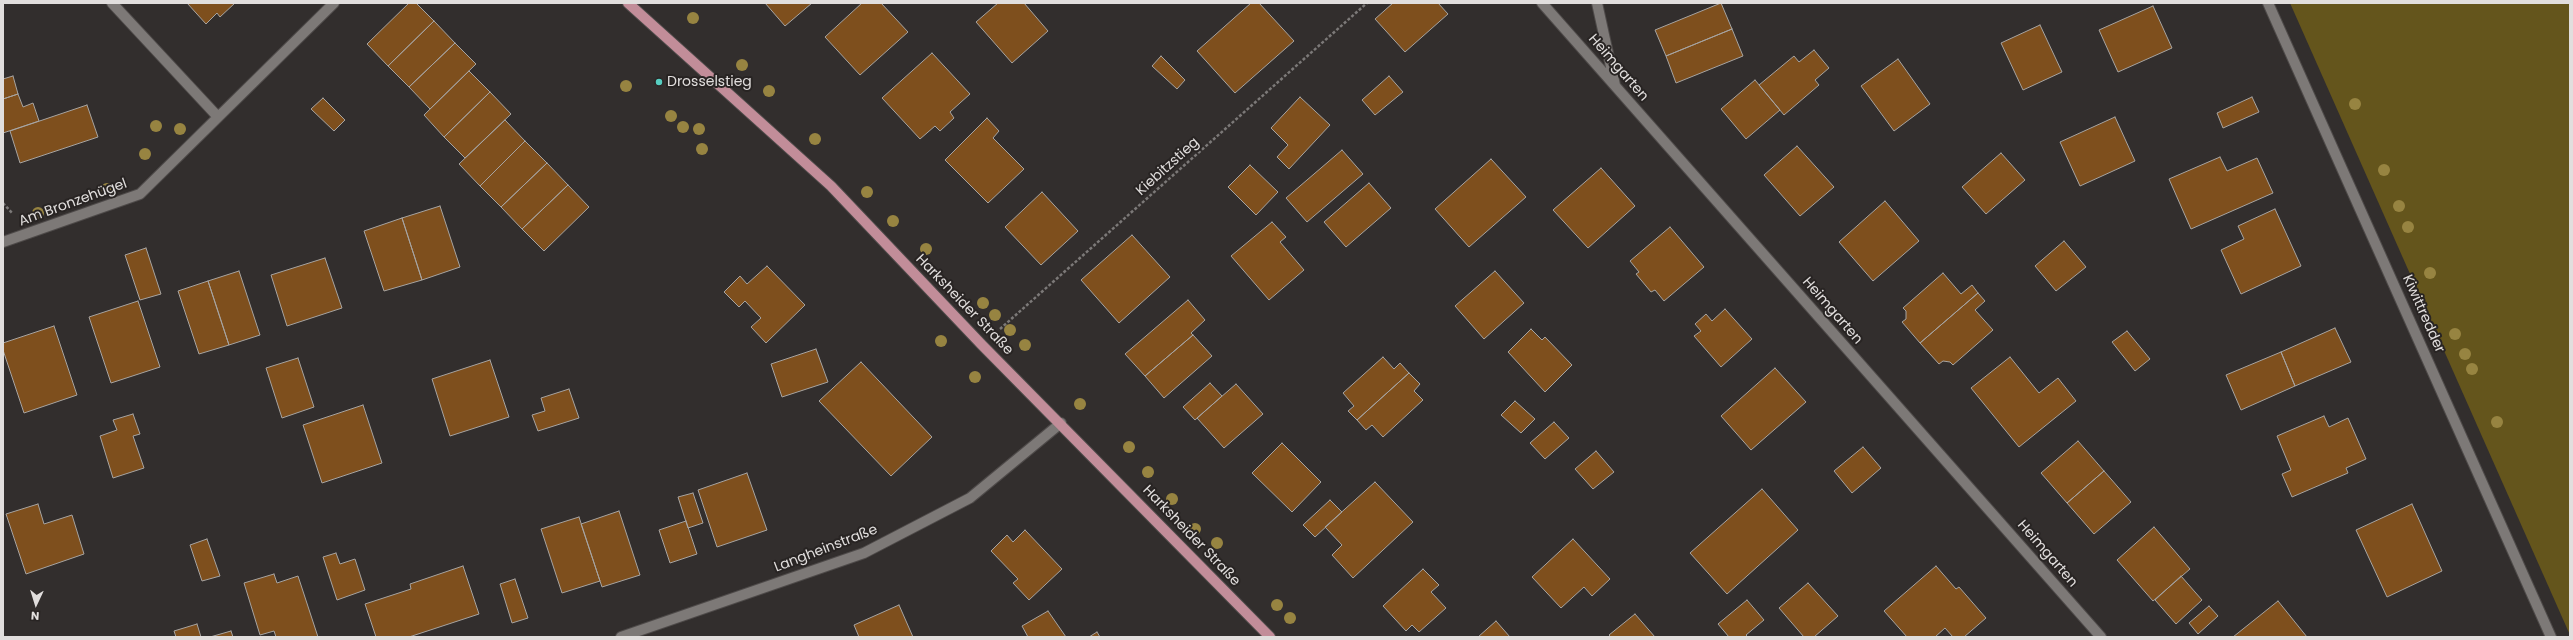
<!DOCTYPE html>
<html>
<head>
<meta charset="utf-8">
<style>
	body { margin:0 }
	#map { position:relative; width:2573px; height:640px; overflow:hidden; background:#322e2d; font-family:Poppins,sans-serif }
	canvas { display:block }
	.frame { position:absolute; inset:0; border:4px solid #e1dedd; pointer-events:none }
	.north { position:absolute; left:16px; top:584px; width:40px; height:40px; -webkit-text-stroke:3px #282423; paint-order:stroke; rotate:184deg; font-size:11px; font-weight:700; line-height:16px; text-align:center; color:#e1dedd }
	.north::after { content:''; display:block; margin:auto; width:14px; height:18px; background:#e1dedd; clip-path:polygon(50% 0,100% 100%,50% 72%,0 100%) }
</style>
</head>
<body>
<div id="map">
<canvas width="2573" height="640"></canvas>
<div class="frame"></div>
<div class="north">N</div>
</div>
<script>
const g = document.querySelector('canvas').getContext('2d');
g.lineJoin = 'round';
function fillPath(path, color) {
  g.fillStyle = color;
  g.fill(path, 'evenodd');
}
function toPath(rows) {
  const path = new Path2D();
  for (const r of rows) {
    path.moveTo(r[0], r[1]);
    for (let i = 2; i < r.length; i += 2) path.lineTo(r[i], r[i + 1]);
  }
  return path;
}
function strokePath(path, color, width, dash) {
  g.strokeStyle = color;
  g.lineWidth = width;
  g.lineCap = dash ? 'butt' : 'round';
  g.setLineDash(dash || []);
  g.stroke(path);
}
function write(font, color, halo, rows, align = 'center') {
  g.font = font + ' Poppins,sans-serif';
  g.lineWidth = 4;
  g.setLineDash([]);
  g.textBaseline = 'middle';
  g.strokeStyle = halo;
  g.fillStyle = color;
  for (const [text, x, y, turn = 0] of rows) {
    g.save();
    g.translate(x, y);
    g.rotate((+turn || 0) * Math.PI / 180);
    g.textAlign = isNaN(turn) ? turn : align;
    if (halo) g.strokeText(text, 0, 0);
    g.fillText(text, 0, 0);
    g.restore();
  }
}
fillPath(toPath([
	[2290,3,2570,3,2570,635]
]), '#64551c');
const building = toPath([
	[187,3,235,3,220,17,217,13,206,24,187,3],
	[409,3,416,3,434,21,388,66,367,44,409,3],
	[765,3,812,3,785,26,765,3],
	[862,3,881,3,908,32,860,75,825,37,862,3],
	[998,3,1024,3,1048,31,1012,63,976,22,998,3],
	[1251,3,1259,3,1294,41,1235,93,1197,51,1251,3],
	[1393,3,1438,3,1448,14,1405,52,1375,19,1393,3],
	[1721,3,1732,29,1666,56,1655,30,1721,3],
	[2153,6,2172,48,2118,72,2099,30,2153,6],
	[434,21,455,43,409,87,388,66,434,21],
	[2040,25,2062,72,2023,90,2001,43,2040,25],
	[1732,29,1743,56,1676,83,1666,56,1732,29],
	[455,43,476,64,430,109,409,87,455,43],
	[1814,50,1829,68,1815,80,1819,85,1784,115,1759,85,1794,56,1799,62,1814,50],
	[932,53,970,94,950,112,954,118,940,131,935,126,920,139,882,98,932,53],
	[1161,56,1185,80,1177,89,1152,66,1161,56],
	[1898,59,1930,104,1894,131,1861,86,1898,59],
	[469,71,490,92,444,137,424,115,469,71],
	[13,76,18,94,3,99,3,79,13,76],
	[1389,76,1403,92,1375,115,1362,100,1389,76],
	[1755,80,1780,110,1746,139,1721,109,1755,80],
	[490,92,511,114,465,158,444,137,490,92],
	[18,94,23,107,33,103,39,121,3,133,3,99,18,94],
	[1300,97,1330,125,1289,169,1277,157,1288,145,1271,128,1300,97],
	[2252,97,2259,112,2223,128,2217,113,2252,97],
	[323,98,345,120,334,131,311,109,323,98],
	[87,105,98,137,20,163,10,131,87,105],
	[2115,117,2135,161,2080,186,2060,142,2115,117],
	[987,118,999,131,993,138,1024,169,988,203,945,160,987,118],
	[505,120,525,141,480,186,459,164,505,120],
	[525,141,547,163,501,207,480,186,525,141],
	[1797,146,1834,187,1800,216,1764,175,1797,146],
	[1342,150,1363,174,1307,222,1286,198,1342,150],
	[2001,153,2025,180,1986,214,1962,187,2001,153],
	[2220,157,2227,171,2257,158,2273,193,2191,229,2169,179,2220,157],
	[1491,159,1526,197,1469,247,1435,209,1491,159],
	[547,163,568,185,522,229,501,207,547,163],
	[1250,165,1278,192,1256,215,1228,187,1250,165],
	[1601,168,1635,206,1588,248,1553,210,1601,168],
	[1369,183,1391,208,1346,247,1324,222,1369,183],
	[568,185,589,207,544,251,522,229,568,185],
	[1042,192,1078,231,1041,265,1005,227,1042,192],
	[1885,201,1919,241,1873,281,1839,242,1885,201],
	[440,206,460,267,422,280,402,218,440,206],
	[2275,209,2301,266,2241,294,2221,250,2244,239,2238,226,2275,209],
	[402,218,422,280,384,291,364,231,402,218],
	[1272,222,1286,237,1280,242,1304,270,1269,300,1231,256,1272,222],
	[1670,227,1704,267,1664,301,1655,290,1651,292,1636,274,1639,272,1630,261,1670,227],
	[1132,235,1170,277,1119,323,1081,280,1132,235],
	[2064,241,2086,267,2056,291,2035,266,2064,241],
	[146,248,161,294,140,300,125,255,146,248],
	[325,258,342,308,287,326,271,275,325,258],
	[767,266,805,305,766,343,751,327,761,318,745,301,739,307,724,292,740,276,747,284,767,266],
	[239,271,260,335,229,345,208,281,239,271],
	[1495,271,1524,303,1484,339,1455,306,1495,271],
	[1943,273,1961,294,1972,285,1978,293,1920,343,1902,322,1906,319,1906,311,1903,308,1943,273],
	[208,281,229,345,199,354,178,291,208,281],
	[1978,293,1985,301,1975,310,1993,330,1953,365,1950,362,1943,361,1939,364,1920,343,1978,293],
	[1188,300,1205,320,1191,333,1193,335,1145,376,1125,354,1188,300],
	[138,301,160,367,111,383,89,317,138,301],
	[1725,309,1752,339,1721,367,1694,336,1701,331,1695,324,1706,314,1712,321,1725,309],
	[54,326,77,395,24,413,3,350,3,343,54,326],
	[2335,328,2351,362,2295,386,2281,352,2335,328],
	[1531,329,1542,340,1545,337,1572,365,1545,392,1508,352,1531,329],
	[2127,331,2150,359,2135,371,2112,342,2127,331],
	[1193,335,1212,356,1164,398,1145,376,1193,335],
	[816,349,828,382,782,397,771,364,816,349],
	[2281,352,2295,386,2241,410,2226,375,2281,352],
	[1383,357,1394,369,1400,363,1409,373,1357,420,1348,411,1354,406,1343,393,1383,357],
	[2010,357,2039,393,2058,378,2076,401,2019,447,1971,388,2010,357],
	[298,358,314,407,282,418,266,368,298,358],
	[490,360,509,417,450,436,432,379,490,360],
	[861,362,932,437,891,476,819,401,861,362],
	[1775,368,1806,402,1751,450,1721,416,1775,368],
	[1409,373,1420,384,1414,391,1423,400,1383,437,1372,425,1366,430,1357,420,1409,373],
	[1210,383,1222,396,1195,420,1183,407,1210,383],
	[1236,384,1263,414,1224,448,1197,418,1236,384],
	[569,389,579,418,538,431,532,415,545,411,541,398,569,389],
	[1515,401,1535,419,1521,433,1501,415,1515,401],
	[363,405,382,463,322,483,303,425,363,405],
	[133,414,140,434,133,436,144,468,113,478,100,436,117,430,113,420,133,414],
	[2324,416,2329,427,2348,418,2366,459,2346,468,2348,473,2292,497,2282,474,2291,470,2277,436,2324,416],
	[1554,422,1569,438,1545,459,1530,443,1554,422],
	[2078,441,2104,471,2067,503,2041,473,2078,441],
	[1282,443,1321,482,1292,512,1252,473,1282,443],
	[1863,447,1881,468,1852,493,1834,471,1863,447],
	[1596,451,1614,472,1593,489,1575,469,1596,451],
	[2104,471,2131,502,2094,534,2067,503,2104,471],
	[747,473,767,530,717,547,698,490,747,473],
	[1375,482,1413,522,1353,578,1332,555,1342,545,1325,527,1375,482],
	[1762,489,1798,530,1727,594,1690,553,1762,489],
	[693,493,703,523,688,528,678,497,693,493],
	[1330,500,1342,512,1315,537,1303,525,1330,500],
	[38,504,44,524,72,515,84,554,26,574,6,514,38,504],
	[2412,504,2442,571,2387,597,2356,530,2412,504],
	[619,511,640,575,602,587,581,524,619,511],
	[579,517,600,581,562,593,541,529,579,517],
	[686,521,697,554,670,563,659,530,686,521],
	[2154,527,2190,569,2153,601,2117,560,2154,527],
	[1025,530,1062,569,1029,600,1013,583,1018,579,991,551,1007,535,1013,542,1025,530],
	[207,539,220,576,202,581,190,545,207,539],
	[1573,539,1610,579,1592,596,1584,587,1561,608,1532,577,1573,539],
	[336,553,340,564,355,559,365,590,337,600,323,557,336,553],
	[463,566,479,614,409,637,376,637,365,604,411,589,410,584,463,566],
	[1936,566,1956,589,1959,587,1986,618,1964,637,1953,637,1945,628,1935,637,1907,637,1884,611,1936,566],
	[1423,569,1439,585,1431,592,1446,608,1419,632,1412,625,1406,631,1383,606,1423,569],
	[274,574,277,583,298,576,318,637,276,637,274,631,260,635,244,583,274,574],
	[2181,576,2202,600,2176,624,2155,600,2181,576],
	[515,579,528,618,512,623,500,584,515,579],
	[1808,583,1838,616,1814,637,1804,637,1779,608,1808,583],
	[1747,600,1764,620,1746,635,1748,637,1729,637,1718,624,1747,600],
	[2278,601,2307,637,2233,637,2278,601],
	[899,605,913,637,859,637,854,625,899,605],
	[2209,606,2218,616,2198,634,2189,623,2209,606],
	[1048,611,1066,637,1028,637,1022,626,1048,611],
	[1635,614,1655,637,1611,637,1609,635,1635,614],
	[1496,621,1510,637,1478,637,1496,621],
	[197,624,201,637,176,637,174,631,197,624],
	[231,631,233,637,210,637,231,631],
	[1097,632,1100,637,1089,637,1097,632]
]);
fillPath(building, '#7e4f1d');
strokePath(building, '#a7a4a1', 1);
const minor = toPath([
	[112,3,218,117],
	[1542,3,2101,637],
	[1597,3,1615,85],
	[2268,3,2551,637],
	[3,242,140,194,334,3],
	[621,637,864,553,970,498,1061,423]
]);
const major = toPath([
	[628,3,831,186,982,345,1270,637]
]);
strokePath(minor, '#4e4a49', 12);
strokePath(major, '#4e4a49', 12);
strokePath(toPath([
	[3,203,12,213],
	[1000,329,1367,3]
]), '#7c7978', 2.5, [3, 2]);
strokePath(minor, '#7d7977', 10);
strokePath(major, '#c28d99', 10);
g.fillStyle = '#978441';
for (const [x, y] of [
	[693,18],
	[742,65],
	[626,86],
	[769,91],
	[2355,104],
	[671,116],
	[156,126],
	[683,127],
	[180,129],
	[699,129],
	[815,139],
	[702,149],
	[145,154],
	[2384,170],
	[107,189],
	[867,192],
	[2399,206],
	[38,213],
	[893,221],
	[2408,227],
	[926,249],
	[2430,273],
	[983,303],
	[995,315],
	[1010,330],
	[2455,334],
	[941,341],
	[1025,345],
	[2465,354],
	[2472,369],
	[975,377],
	[1080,404],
	[2497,422],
	[1129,447],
	[1148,472],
	[1172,499],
	[1195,529],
	[1217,543],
	[1277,605],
	[1290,618]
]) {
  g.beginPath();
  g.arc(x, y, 6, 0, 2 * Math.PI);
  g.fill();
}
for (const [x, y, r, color] of [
	[659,82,4,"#57cec1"]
]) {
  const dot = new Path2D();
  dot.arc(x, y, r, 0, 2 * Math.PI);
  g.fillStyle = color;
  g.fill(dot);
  strokePath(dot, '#282423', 1.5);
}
write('14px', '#e1dedd', '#282423', [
	["Heimgarten",1618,68,49],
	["Kiebitzstieg",1168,167,-42],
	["Am Bronzehügel",73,203,-20],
	["Harksheider Straße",964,305,46],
	["Heimgarten",1832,311,49],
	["Kiwittredder",2423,314,66],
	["Harksheider Straße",1191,536,46],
	["Langheinstraße",826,549,-21],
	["Heimgarten",2047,554,49]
]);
write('14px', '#e1dedd', '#282423', [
	["Drosselstieg",667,82]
], 'left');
</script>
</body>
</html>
